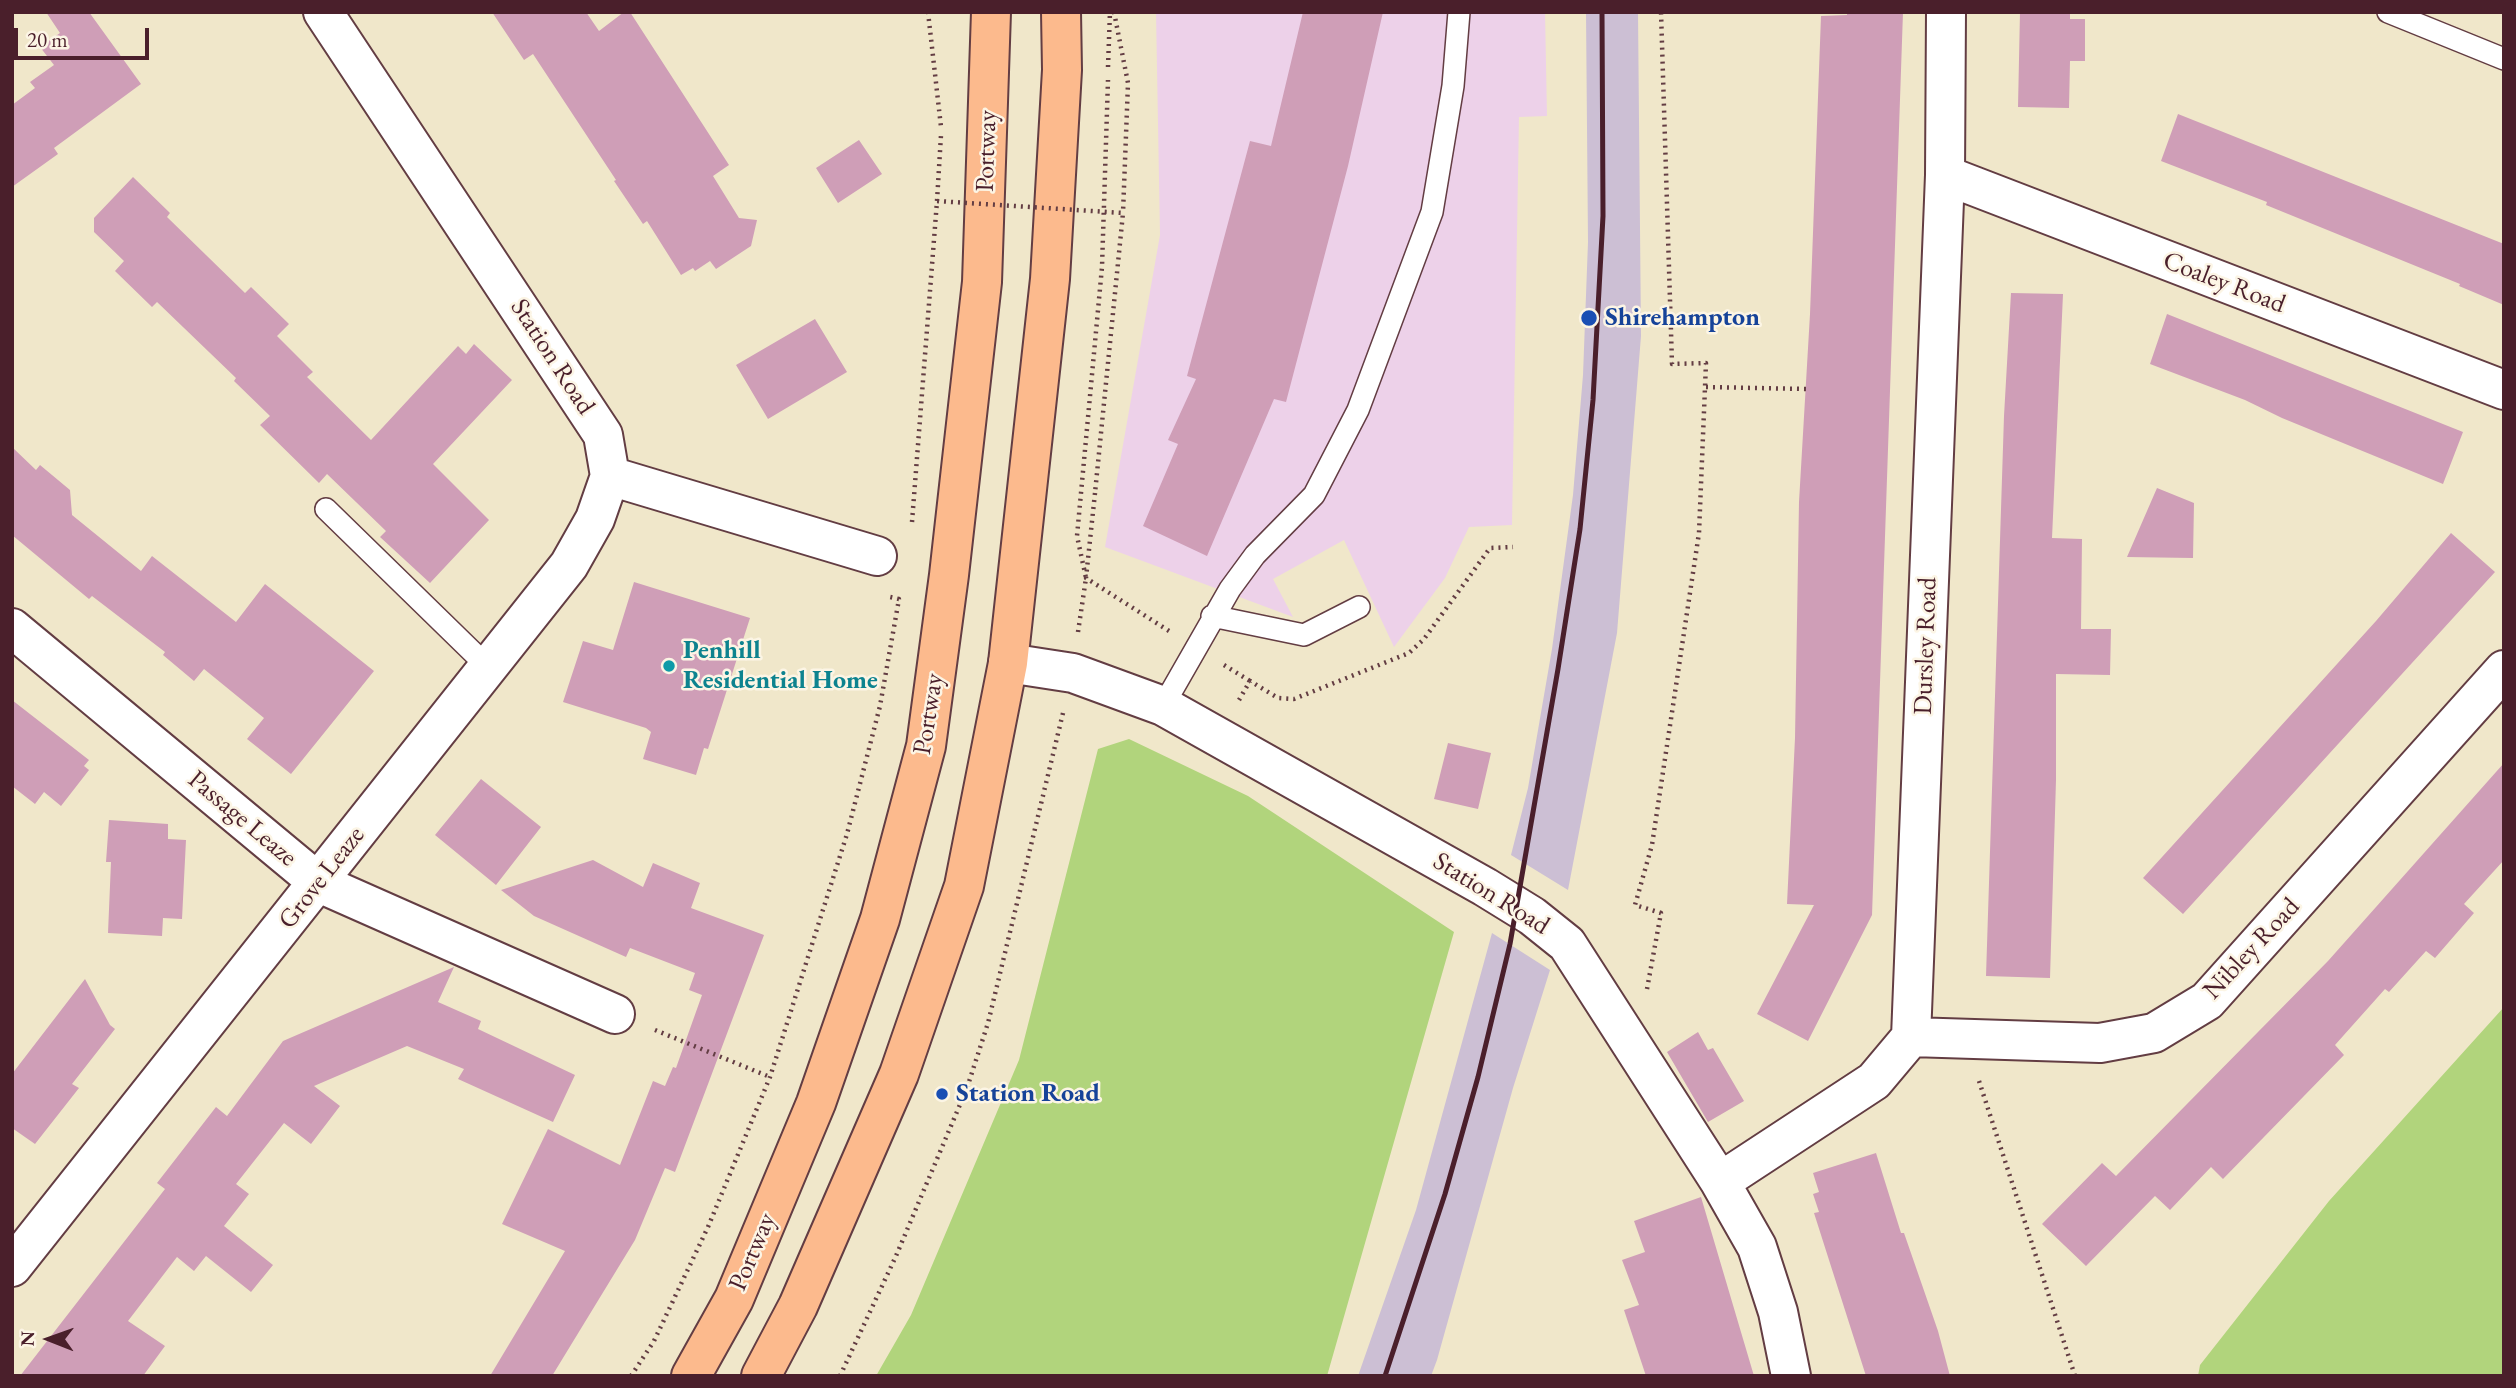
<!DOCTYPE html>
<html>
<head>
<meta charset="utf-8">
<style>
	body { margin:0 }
	#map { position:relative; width:2516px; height:1388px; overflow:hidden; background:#f0e7ca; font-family:"EB Garamond",serif }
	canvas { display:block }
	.frame { position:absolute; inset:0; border:14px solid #4a1f2b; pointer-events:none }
	.north { position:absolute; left:14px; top:1304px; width:70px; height:70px; -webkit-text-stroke:5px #fcf5e5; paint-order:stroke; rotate:271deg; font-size:19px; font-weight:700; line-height:28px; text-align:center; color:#4a1f2b }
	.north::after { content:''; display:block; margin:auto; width:24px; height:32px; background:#4a1f2b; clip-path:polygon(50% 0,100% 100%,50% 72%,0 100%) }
	.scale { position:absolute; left:14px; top:28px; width:135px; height:32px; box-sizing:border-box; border:4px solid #4a1f2b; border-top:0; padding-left:9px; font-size:21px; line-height:24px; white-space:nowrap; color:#4a1f2b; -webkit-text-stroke:5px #fcf5e5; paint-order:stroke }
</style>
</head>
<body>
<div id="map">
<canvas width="2516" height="1388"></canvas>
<div class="frame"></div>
<div class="north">N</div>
<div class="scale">20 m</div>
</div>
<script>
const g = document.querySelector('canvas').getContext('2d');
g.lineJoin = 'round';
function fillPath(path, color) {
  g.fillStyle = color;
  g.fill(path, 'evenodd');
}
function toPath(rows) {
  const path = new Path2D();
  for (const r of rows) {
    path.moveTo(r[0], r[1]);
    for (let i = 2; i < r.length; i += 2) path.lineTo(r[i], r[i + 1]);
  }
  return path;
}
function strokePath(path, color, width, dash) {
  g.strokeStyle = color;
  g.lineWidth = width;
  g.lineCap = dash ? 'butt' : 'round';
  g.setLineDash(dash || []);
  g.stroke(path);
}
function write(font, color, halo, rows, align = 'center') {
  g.font = font + ' "EB Garamond",serif';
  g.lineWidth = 5;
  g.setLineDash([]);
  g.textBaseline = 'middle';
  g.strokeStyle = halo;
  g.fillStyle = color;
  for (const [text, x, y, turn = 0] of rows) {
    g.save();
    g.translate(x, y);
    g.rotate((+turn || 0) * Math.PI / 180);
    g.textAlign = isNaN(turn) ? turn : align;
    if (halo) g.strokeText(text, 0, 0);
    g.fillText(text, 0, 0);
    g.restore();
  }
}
fillPath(toPath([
	[1156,12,1545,12,1547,116,1519,117,1512,525,1469,527,1445,578,1394,647,1344,540,1273,579,1293,617,1105,547,1160,235]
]), '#edd1e9');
fillPath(toPath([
	[1586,12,1638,12,1641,336,1617,633,1568,890,1511,855,1528,788,1552,649,1573,495,1583,375,1588,242],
	[1492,933,1550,970,1513,1088,1437,1360,1431,1376,1358,1376,1416,1210]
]), '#ccbfd4');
fillPath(toPath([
	[1129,739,1248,796,1454,932,1327,1376,876,1376,911,1315,1019,1060,1098,749],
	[2504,1007,2504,1376,2198,1376,2200,1365,2329,1201]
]), '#b1d47c');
fillPath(toPath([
	[46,12,89,12,141,84,54,148,58,154,12,187,12,105,35,88,30,82,54,65,40,47,60,33],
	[492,12,586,12,599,31,624,12,630,12,729,165,713,176,739,218,757,220,751,246,716,269,710,261,695,271,693,268,681,275,647,221,643,224,614,181,616,180,533,54,524,60],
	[1303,12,1383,12,1348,166,1286,402,1274,399,1207,556,1143,526,1178,444,1168,440,1196,379,1187,376,1250,141,1271,146],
	[1847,12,1903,12,1872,915,1808,1041,1757,1014,1814,905,1787,904,1795,738,1799,502,1810,314,1821,16,1847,15],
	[2020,12,2070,12,2070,19,2085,19,2085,61,2070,61,2069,108,2018,107],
	[2178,114,2504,244,2504,305,2459,286,2460,284,2266,205,2267,202,2161,161],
	[859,140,882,174,838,203,816,168],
	[133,177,170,213,167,217,245,293,251,287,289,324,277,336,313,372,307,377,371,440,458,346,466,354,474,344,512,380,433,464,489,520,430,583,380,537,386,531,327,474,319,483,260,425,270,416,234,381,236,378,157,302,152,307,115,271,124,261,94,232,94,218],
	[2011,293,2063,294,2052,538,2082,539,2081,629,2111,629,2110,675,2056,674,2056,780,2050,978,1986,976,2004,416],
	[2167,314,2463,432,2443,484,2282,418,2245,400,2150,364],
	[815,319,847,372,768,419,736,365],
	[12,447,36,470,40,465,70,490,72,515,141,571,152,556,236,622,265,584,374,671,291,774,247,739,264,718,204,669,194,681,163,655,165,652,92,596,89,599,12,535],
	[2157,488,2194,503,2193,558,2127,557],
	[2451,533,2495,572,2183,914,2143,878,2376,621],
	[634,582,750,618,708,749,704,748,696,775,643,759,651,732,646,728,563,702,583,641,613,650],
	[12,700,89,760,84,766,89,770,61,806,44,792,35,804,12,786],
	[1448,743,1491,753,1478,809,1434,799],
	[2504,763,2504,860,2464,904,2474,913,2435,958,2426,951,2389,992,2385,989,2335,1045,2344,1055,2223,1179,2211,1167,2170,1210,2155,1196,2086,1266,2042,1224,2102,1163,2116,1176,2328,961],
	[481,779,541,827,496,885,435,835],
	[109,820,168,824,168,839,186,840,182,919,163,918,162,936,108,933,111,862,106,862],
	[593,860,643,887,653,863,700,883,691,908,764,935,675,1172,665,1168,635,1240,552,1376,490,1376,565,1251,502,1224,548,1129,620,1165,653,1081,665,1086,673,1067,676,1068,702,995,689,990,695,973,630,948,626,957,534,916,501,890],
	[454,967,438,1002,481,1021,478,1029,575,1075,553,1122,458,1079,464,1069,407,1046,314,1086,340,1106,311,1144,284,1123,236,1184,249,1194,224,1226,273,1265,251,1292,206,1256,194,1271,177,1257,128,1321,165,1346,143,1376,20,1376,165,1189,157,1183,216,1107,227,1116,283,1041],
	[85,979,110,1025,115,1029,72,1084,79,1088,35,1144,12,1128,12,1074],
	[1698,1032,1708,1050,1713,1048,1744,1101,1708,1122,1667,1052],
	[1876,1153,1901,1233,1904,1233,1938,1331,1950,1376,1866,1376,1814,1213,1819,1212,1813,1194,1819,1192,1813,1173],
	[1701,1197,1754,1376,1646,1376,1624,1310,1639,1305,1622,1260,1645,1252,1634,1221]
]), '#cf9eb7');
const lane = toPath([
	[2388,12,2504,59],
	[326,509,488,667],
	[1212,616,1304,635,1359,607],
	[1163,706,1230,589,1255,555,1314,495,1358,410,1432,212,1453,86,1459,12]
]);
const street = toPath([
	[1945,175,2504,390],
	[610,476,877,556],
	[12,628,319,883,615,1014],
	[1008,663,1073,673,1163,706,1485,887,1532,916,1567,944,1720,1182,1757,1247,1778,1312,1791,1376],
	[1911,1037,2100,1043,2154,1033,2207,1001,2504,670],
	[1720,1182,1874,1081,1911,1037,1945,175,1946,12],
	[12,1267,569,565,595,519,610,476,603,435,323,12]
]);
const highway = toPath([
	[691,1376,734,1299,816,1103,880,919,926,746,949,575,982,282,991,12],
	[761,1376,798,1306,899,1074,964,886,1008,663,1050,279,1062,70,1061,12]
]);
strokePath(lane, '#633d43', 24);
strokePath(street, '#633d43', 42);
strokePath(highway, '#633d43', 42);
strokePath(toPath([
	[928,12,941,127],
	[1114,12,1128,83,1123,213],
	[1108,67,1110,12],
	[937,201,941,135],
	[1706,387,1806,389],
	[1095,493,1086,578,1169,631],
	[1078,632,1086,578,1077,536,1102,267,1108,80],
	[1224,665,1250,681],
	[1239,700,1250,681,1278,698,1294,699,1409,653,1424,639,1490,548,1513,547],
	[1647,989,1661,913,1635,905,1652,845,1699,533,1706,363,1672,364,1661,12],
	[655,1030,770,1077],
	[1979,1081,2075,1376],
	[631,1376,654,1341,708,1227,770,1077,847,834,880,706,899,599,890,597],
	[840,1376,896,1256,967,1088,988,1023,1063,713]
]), '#633d43', 4.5, [2, 5]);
strokePath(lane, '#fff', 21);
strokePath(street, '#fff', 38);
strokePath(highway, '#fcba8d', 38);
strokePath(toPath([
	[1385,1376,1445,1194,1478,1077,1510,944,1558,669,1580,529,1593,400,1603,216,1602,12]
]), '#4a1f2b', 5);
strokePath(toPath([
	[912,522,937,201,1123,213,1095,493]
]), '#633d43', 4.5, [2, 5]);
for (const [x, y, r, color] of [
	[1589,318,9,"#1a4fb4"],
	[669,666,7,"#0f9aa8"],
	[942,1094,7,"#1a4fb4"]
]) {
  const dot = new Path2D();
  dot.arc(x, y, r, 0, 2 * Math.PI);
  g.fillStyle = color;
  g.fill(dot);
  strokePath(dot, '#fcf5e5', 2.5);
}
write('26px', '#4a1f2b', '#fcf5e5', [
	["Portway",987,151,-88],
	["Coaley Road",2224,283,21],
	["Station Road",552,357,57],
	["Dursley Road",1926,646,-88],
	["Portway",929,714,-81],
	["Passage Leaze",242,819,40],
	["Grove Leaze",322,878,-52],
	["Station Road",1491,894,32],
	["Nibley Road",2252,949,-47],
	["Portway",753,1252,-67]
]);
write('bold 26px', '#164399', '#fcf5e5', [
	["Shirehampton",1605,318],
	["Station Road",956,1094]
], 'left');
write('bold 26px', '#0d838f', '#fcf5e5', [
	["Penhill",683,651],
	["Residential Home",683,681]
], 'left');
</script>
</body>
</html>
